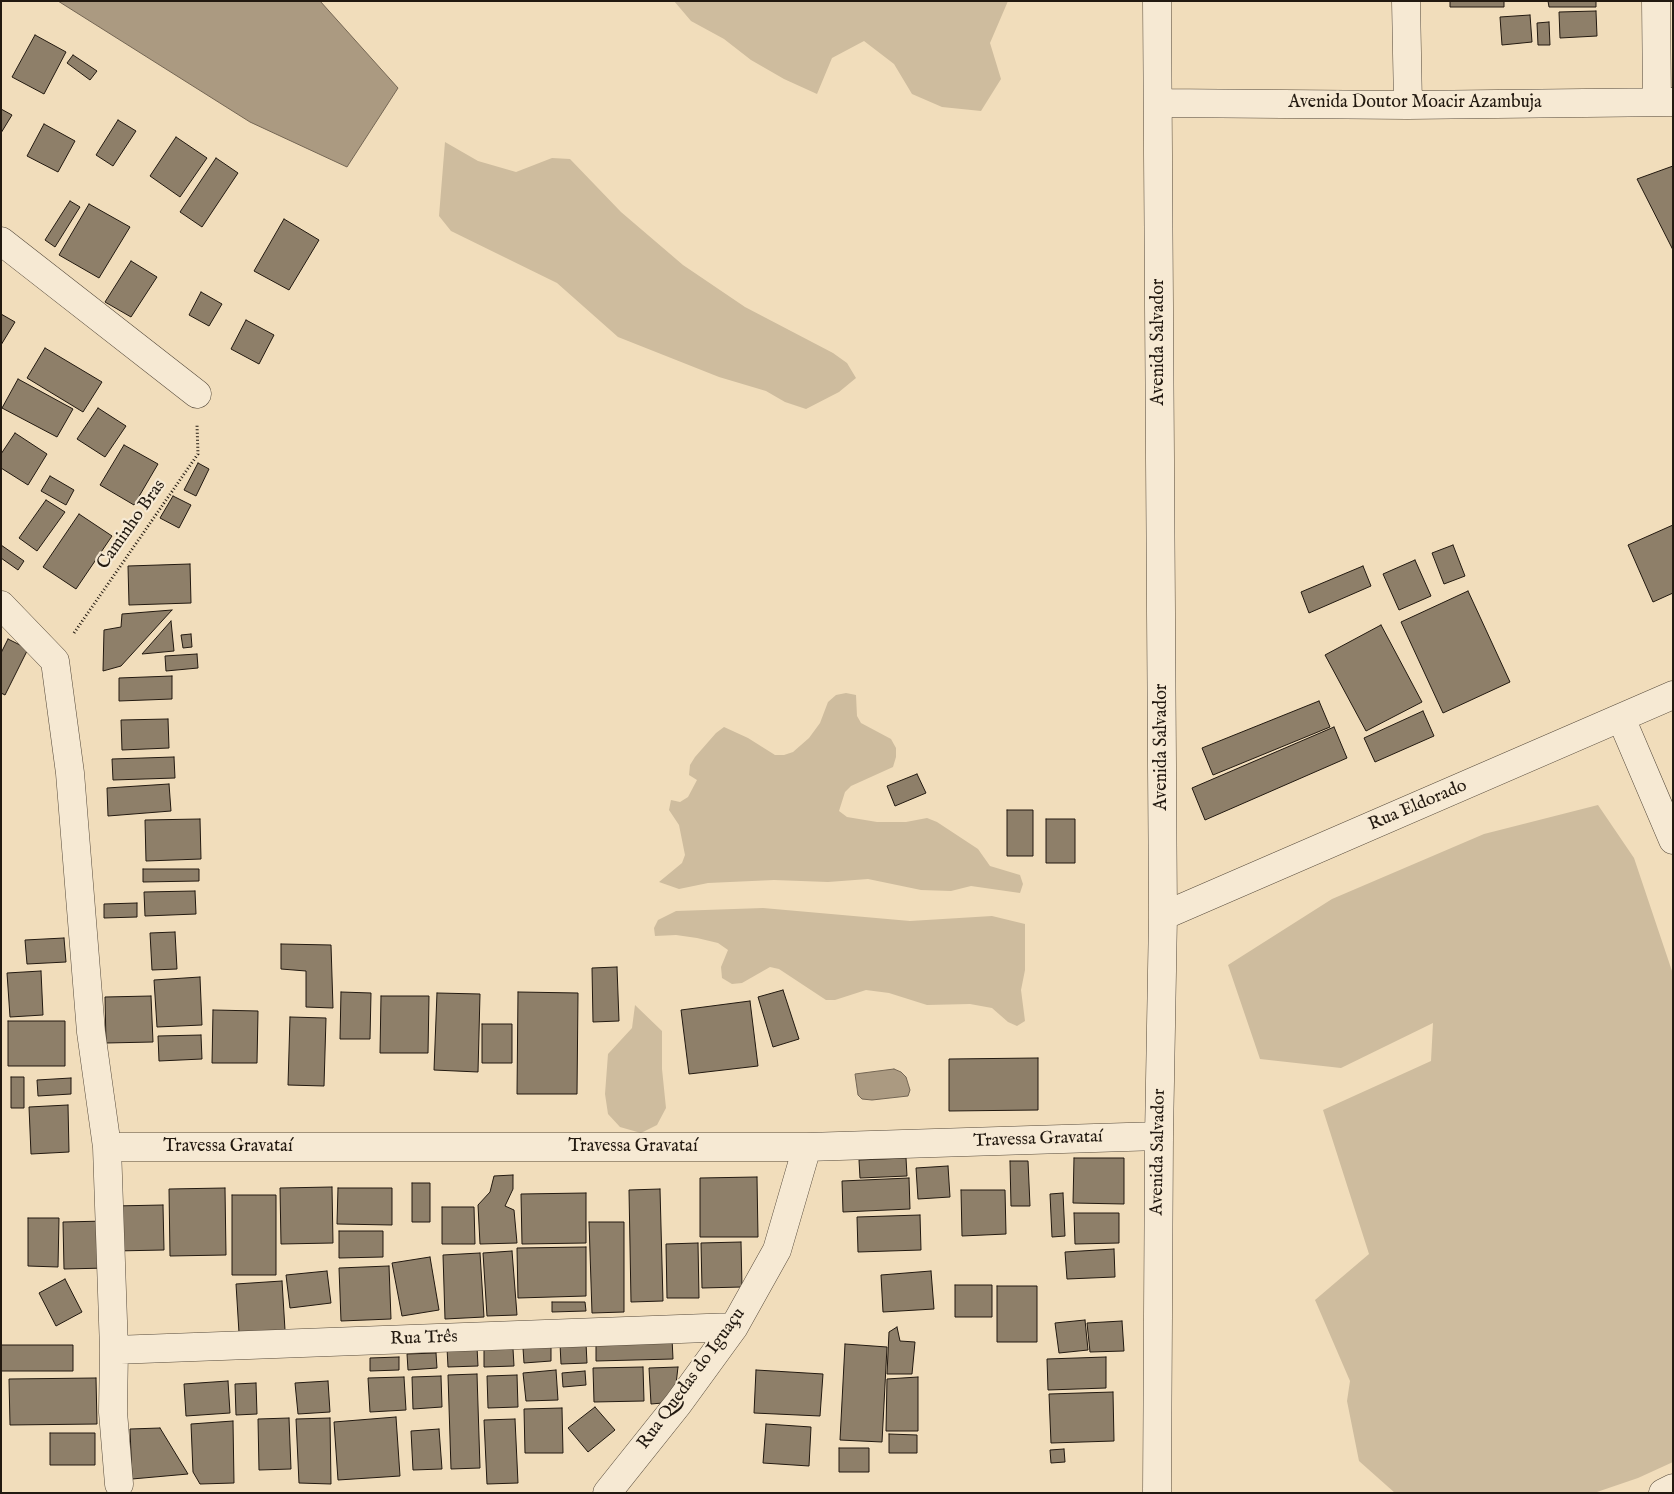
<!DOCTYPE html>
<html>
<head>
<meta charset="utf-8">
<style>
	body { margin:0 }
	#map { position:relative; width:1674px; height:1494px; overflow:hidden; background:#f1ddbb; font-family:"IM FELL English",serif }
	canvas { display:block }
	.frame { position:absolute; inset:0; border:2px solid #221910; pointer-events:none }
</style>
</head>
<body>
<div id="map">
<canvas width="1674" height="1494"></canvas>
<div class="frame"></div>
</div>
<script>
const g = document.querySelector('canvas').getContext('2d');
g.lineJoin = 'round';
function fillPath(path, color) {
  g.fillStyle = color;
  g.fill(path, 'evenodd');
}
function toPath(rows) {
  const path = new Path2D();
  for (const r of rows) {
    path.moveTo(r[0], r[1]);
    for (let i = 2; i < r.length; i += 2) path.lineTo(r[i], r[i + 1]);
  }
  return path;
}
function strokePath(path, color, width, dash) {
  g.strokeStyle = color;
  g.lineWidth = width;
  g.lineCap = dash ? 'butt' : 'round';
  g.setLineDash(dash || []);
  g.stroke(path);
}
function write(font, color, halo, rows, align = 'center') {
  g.font = font + ' "IM FELL English",serif';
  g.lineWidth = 4.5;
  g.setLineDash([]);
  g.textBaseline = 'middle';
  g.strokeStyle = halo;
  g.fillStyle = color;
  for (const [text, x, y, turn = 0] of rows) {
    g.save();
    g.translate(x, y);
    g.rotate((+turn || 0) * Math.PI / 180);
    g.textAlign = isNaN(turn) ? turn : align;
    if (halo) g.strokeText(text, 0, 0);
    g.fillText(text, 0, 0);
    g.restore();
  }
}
fillPath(toPath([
	[674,1,1008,1,990,43,1001,79,981,111,942,107,912,94,894,64,864,41,832,58,817,94,784,79,751,60,724,39,691,21],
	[445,142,478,161,516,172,552,158,570,159,621,212,683,265,745,307,833,353,847,363,856,378,839,392,806,409,785,402,766,391,719,377,618,337,557,283,451,231,439,216],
	[846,693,856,695,857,716,861,723,891,739,896,748,896,757,893,767,851,786,845,792,839,811,847,817,877,822,906,822,927,818,937,822,978,849,990,866,1020,875,1023,884,1020,893,971,886,951,891,921,890,868,879,828,882,774,880,708,883,679,889,659,882,682,863,685,855,679,825,669,810,671,800,680,802,688,797,697,780,689,775,690,765,695,757,716,733,724,727,748,738,775,755,784,755,793,752,809,738,820,723,828,702,836,695],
	[1598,805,1634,858,1673,974,1673,1462,1638,1478,1594,1493,1395,1493,1359,1461,1347,1401,1350,1381,1315,1300,1369,1254,1323,1110,1431,1061,1433,1023,1341,1068,1260,1059,1228,965,1332,899,1484,834],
	[763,908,910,921,992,916,1025,924,1025,970,1021,990,1025,1021,1017,1026,1008,1022,992,1008,970,1004,927,1005,889,993,866,990,835,1000,826,1000,779,969,770,967,742,983,732,984,722,978,721,967,728,950,718,943,697,938,676,935,655,936,654,928,658,920,676,911],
	[635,1005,662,1031,662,1069,666,1108,657,1125,641,1133,620,1127,608,1114,605,1094,608,1054,632,1028]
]), '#cebc9e');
const water = toPath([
	[58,1,320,1,398,88,347,167,250,122,58,1],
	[894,1069,901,1072,906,1077,910,1090,908,1096,872,1100,862,1099,858,1095,855,1074,894,1069]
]);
fillPath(water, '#ab9a81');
strokePath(water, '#746654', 1);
const building = toPath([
	[1450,1,1504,1,1504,7,1450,7,1450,1],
	[1548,1,1596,1,1596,7,1549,7,1548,1],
	[1596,11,1597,36,1560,38,1559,12,1596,11],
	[1530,15,1532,42,1502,45,1500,17,1530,15],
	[1549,22,1550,45,1538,45,1537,23,1549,22],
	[35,35,66,52,44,94,12,77,35,35],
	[73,55,97,71,90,80,67,63,73,55],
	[1,109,12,115,1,133,1,109],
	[118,120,136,131,113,166,96,155,118,120],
	[44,124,75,141,58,172,27,156,44,124],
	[176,137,207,158,180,197,150,176,176,137],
	[216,158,238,173,202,227,180,212,216,158],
	[1673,166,1673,250,1637,179,1673,166],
	[70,201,80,207,55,247,45,240,70,201],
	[89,204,130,227,99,278,59,255,89,204],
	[284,219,319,240,289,290,254,271,284,219],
	[131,261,157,277,131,317,105,302,131,261],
	[201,292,222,304,209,326,189,315,201,292],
	[1,314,15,322,1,345,1,314],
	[246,320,274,335,259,364,231,349,246,320],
	[45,348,102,382,83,412,27,378,45,348],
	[18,379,73,409,57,437,2,408,18,379],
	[98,408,126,426,105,457,77,439,98,408],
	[15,433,47,454,28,485,1,468,1,454,15,433],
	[124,445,158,464,134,505,100,485,124,445],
	[198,463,209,469,196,496,184,490,198,463],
	[50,476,74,490,66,505,41,491,50,476],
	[173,496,191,505,179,528,160,518,173,496],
	[46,500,65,512,37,551,19,538,46,500],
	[79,514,112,536,76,589,43,567,79,514],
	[1673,525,1673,593,1653,602,1628,545,1673,525],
	[1,545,24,561,18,570,1,558,1,545],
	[1453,545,1465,576,1444,584,1432,553,1453,545],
	[1415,560,1431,596,1399,610,1383,574,1415,560],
	[190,564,191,603,129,605,128,566,190,564],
	[1363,566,1371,586,1309,613,1301,592,1363,566],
	[1468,591,1510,682,1443,713,1401,622,1468,591],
	[172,610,121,666,103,671,104,630,121,627,122,614,172,610],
	[171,621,174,651,142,654,171,621],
	[1381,625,1422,702,1366,731,1325,655,1381,625],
	[191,634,192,647,183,648,181,635,191,634],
	[8,639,28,649,5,695,1,693,1,653,8,639],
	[197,654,198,668,166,671,165,656,197,654],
	[172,676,172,699,119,701,119,678,172,676],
	[1319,701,1330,727,1213,775,1202,748,1319,701],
	[1423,711,1434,736,1375,762,1364,738,1423,711],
	[168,719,169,748,122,750,121,720,168,719],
	[1334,727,1347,758,1205,820,1192,788,1334,727],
	[174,757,175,778,113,780,112,759,174,757],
	[917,774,926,793,895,806,887,786,917,774],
	[169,784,171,811,108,816,107,788,169,784],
	[1007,810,1033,810,1033,856,1007,856,1007,810],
	[200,819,201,859,146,861,145,820,200,819],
	[1046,819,1075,819,1075,863,1046,863,1046,819],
	[143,869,199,869,199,881,143,882,143,869],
	[195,891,196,914,145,916,144,892,195,891],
	[137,903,137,917,104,918,104,904,137,903],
	[175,932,177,969,152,970,150,933,175,932],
	[64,938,66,962,27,964,25,940,64,938],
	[281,944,331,945,333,1008,306,1007,306,971,281,969,281,944],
	[617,967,619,1021,593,1022,592,968,617,967],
	[41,971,43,1015,10,1017,7,973,41,971],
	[200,977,202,1025,157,1027,154,980,200,977],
	[783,990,799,1039,773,1047,758,997,783,990],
	[341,992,371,993,370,1039,340,1039,341,992],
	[518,992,578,993,577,1094,517,1094,518,992],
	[437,993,480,994,478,1072,434,1070,437,993],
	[151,996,153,1042,106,1043,105,997,151,996],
	[381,996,429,996,428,1053,380,1053,381,996],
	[750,1001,758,1066,689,1074,681,1010,750,1001],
	[213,1010,258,1011,257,1063,212,1063,213,1010],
	[290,1017,326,1018,324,1086,288,1085,290,1017],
	[8,1021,65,1021,65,1066,8,1066,8,1021],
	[482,1024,512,1024,512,1063,482,1063,482,1024],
	[201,1035,202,1059,159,1061,158,1036,201,1035],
	[1038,1058,1038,1110,949,1111,949,1059,1038,1058],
	[11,1077,24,1077,24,1108,11,1108,11,1077],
	[71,1078,71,1094,38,1096,37,1080,71,1078],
	[68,1105,69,1152,31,1154,29,1107,68,1105],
	[906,1158,907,1176,860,1178,859,1160,906,1158],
	[1074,1158,1124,1158,1124,1204,1073,1203,1074,1158],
	[1010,1161,1028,1161,1030,1206,1011,1206,1010,1161],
	[948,1166,950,1197,918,1199,916,1168,948,1166],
	[513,1175,513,1189,505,1206,514,1210,517,1243,480,1244,478,1205,490,1192,494,1176,513,1175],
	[757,1177,758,1237,700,1237,700,1178,757,1177],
	[909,1178,910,1209,843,1212,842,1181,909,1178],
	[412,1183,430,1183,430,1222,412,1222,412,1183],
	[332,1187,333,1243,281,1244,280,1188,332,1187],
	[225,1188,226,1255,170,1256,169,1189,225,1188],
	[338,1188,392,1188,392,1225,337,1224,338,1188],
	[660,1189,663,1301,631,1302,629,1190,660,1189],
	[961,1190,1005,1190,1006,1234,962,1236,961,1190],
	[586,1193,586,1243,522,1244,521,1194,586,1193],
	[1063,1193,1065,1236,1052,1237,1050,1194,1063,1193],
	[232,1195,276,1195,276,1275,232,1275,232,1195],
	[163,1205,164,1250,115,1251,114,1206,163,1205],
	[442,1207,474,1207,475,1244,442,1244,442,1207],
	[1074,1213,1119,1213,1119,1243,1075,1244,1074,1213],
	[920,1215,921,1250,858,1252,857,1217,920,1215],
	[28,1218,59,1218,58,1267,28,1266,28,1218],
	[106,1221,107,1268,64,1269,63,1222,106,1221],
	[589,1222,624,1222,624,1312,592,1313,589,1222],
	[339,1231,383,1231,383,1257,339,1258,339,1231],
	[741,1242,742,1287,702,1288,701,1243,741,1242],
	[698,1243,699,1298,667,1298,666,1244,698,1243],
	[586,1247,586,1296,518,1298,517,1248,586,1247],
	[1114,1249,1115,1277,1067,1279,1065,1252,1114,1249],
	[512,1251,517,1315,487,1316,483,1253,512,1251],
	[480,1253,484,1317,445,1319,443,1255,480,1253],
	[430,1257,439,1310,402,1316,392,1263,430,1257],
	[389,1266,391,1319,341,1321,339,1268,389,1266],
	[327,1271,331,1303,290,1308,286,1275,327,1271],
	[931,1271,934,1309,883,1312,881,1275,931,1271],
	[65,1279,82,1312,56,1326,39,1293,65,1279],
	[282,1281,285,1330,239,1333,236,1284,282,1281],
	[955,1285,992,1285,992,1317,955,1317,955,1285],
	[997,1286,1037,1286,1037,1342,997,1342,997,1286],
	[552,1302,585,1302,586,1311,552,1312,552,1302],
	[1085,1320,1088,1350,1059,1353,1055,1323,1085,1320],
	[1122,1321,1124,1351,1090,1352,1087,1323,1122,1321],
	[897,1327,900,1341,915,1342,912,1374,887,1374,889,1332,897,1327],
	[672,1338,673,1359,596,1361,596,1340,672,1338],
	[586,1343,587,1363,561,1364,560,1344,586,1343],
	[845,1344,887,1347,882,1442,840,1440,845,1344],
	[1,1345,73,1345,73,1371,1,1371,1,1345],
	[477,1347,478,1366,448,1367,447,1348,477,1347],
	[551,1347,551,1361,524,1363,523,1348,551,1347],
	[484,1349,513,1349,514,1366,484,1367,484,1349],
	[436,1353,437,1368,408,1370,407,1354,436,1353],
	[399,1357,399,1370,370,1371,370,1358,399,1357],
	[1106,1357,1106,1388,1048,1390,1047,1359,1106,1357],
	[643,1367,644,1401,594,1402,593,1368,643,1367],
	[678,1367,674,1402,651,1404,649,1368,678,1367],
	[556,1370,558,1400,526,1401,523,1373,556,1370],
	[756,1370,823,1374,820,1416,754,1413,756,1370],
	[585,1371,586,1385,563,1387,562,1373,585,1371],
	[477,1374,480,1468,451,1469,448,1375,477,1374],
	[517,1375,518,1407,488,1408,487,1376,517,1375],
	[441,1376,442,1407,413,1409,412,1377,441,1376],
	[404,1377,406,1410,370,1412,368,1378,404,1377],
	[918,1377,918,1431,886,1431,887,1379,918,1377],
	[96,1378,97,1424,10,1425,9,1379,96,1378],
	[228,1381,230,1413,186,1416,184,1384,228,1381],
	[328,1381,330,1412,298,1414,295,1383,328,1381],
	[256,1383,257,1414,236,1415,235,1384,256,1383],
	[1113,1392,1114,1441,1051,1443,1049,1394,1113,1392],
	[595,1407,615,1430,588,1452,568,1428,595,1407],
	[562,1408,563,1453,525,1453,524,1409,562,1408],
	[396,1417,400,1476,338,1480,334,1422,396,1417],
	[289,1418,291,1469,259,1470,258,1419,289,1418],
	[330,1418,331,1484,299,1483,296,1419,330,1418],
	[515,1419,518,1483,487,1484,484,1420,515,1419],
	[233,1421,234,1483,200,1484,193,1472,191,1424,233,1421],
	[766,1424,811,1427,809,1466,763,1463,766,1424],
	[160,1428,188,1474,132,1479,130,1429,160,1428],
	[439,1429,442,1469,413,1470,411,1431,439,1429],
	[50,1433,95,1433,95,1465,50,1465,50,1433],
	[889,1434,917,1435,917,1453,889,1453,889,1434],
	[839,1448,869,1448,869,1472,839,1472,839,1448],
	[1064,1449,1065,1462,1051,1463,1050,1450,1064,1449]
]);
fillPath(building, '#8e7f69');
strokePath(building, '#221910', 1);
const street = toPath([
	[1157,1,1163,916,1159,1136,1157,1493],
	[1406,1,1408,105],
	[1656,1,1657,102],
	[1158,103,1408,105,1673,102],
	[1,241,197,394],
	[1,605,55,661,70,773,91,1032,107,1147,114,1350,113,1412,119,1484],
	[1621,718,1673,840],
	[1163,916,1673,695],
	[107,1147,807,1147,1159,1136],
	[114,1350,734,1327],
	[607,1493,678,1404,734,1327,777,1250,807,1147],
	[1663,1493,1673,1488]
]);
strokePath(street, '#564a3b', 29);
strokePath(toPath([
	[74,633,198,454,197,425]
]), '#221910', 3, [1, 2.5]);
strokePath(street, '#f6e9d3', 28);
write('18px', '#221910', '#f6e9d3', [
	["Avenida Doutor Moacir Azambuja",1415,103],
	["Avenida Salvador",1159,342,-90],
	["Caminho Bras",132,525,-55],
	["Avenida Salvador",1162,747,-90],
	["Rua Eldorado",1418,806,-23],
	["Travessa Gravataí",1038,1140,-2],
	["Travessa Gravataí",228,1147],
	["Travessa Gravataí",633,1147],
	["Avenida Salvador",1159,1152,-89],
	["Rua Três",424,1339,-2],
	["Rua Quedas do Iguaçu",692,1379,-54]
]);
</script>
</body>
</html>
